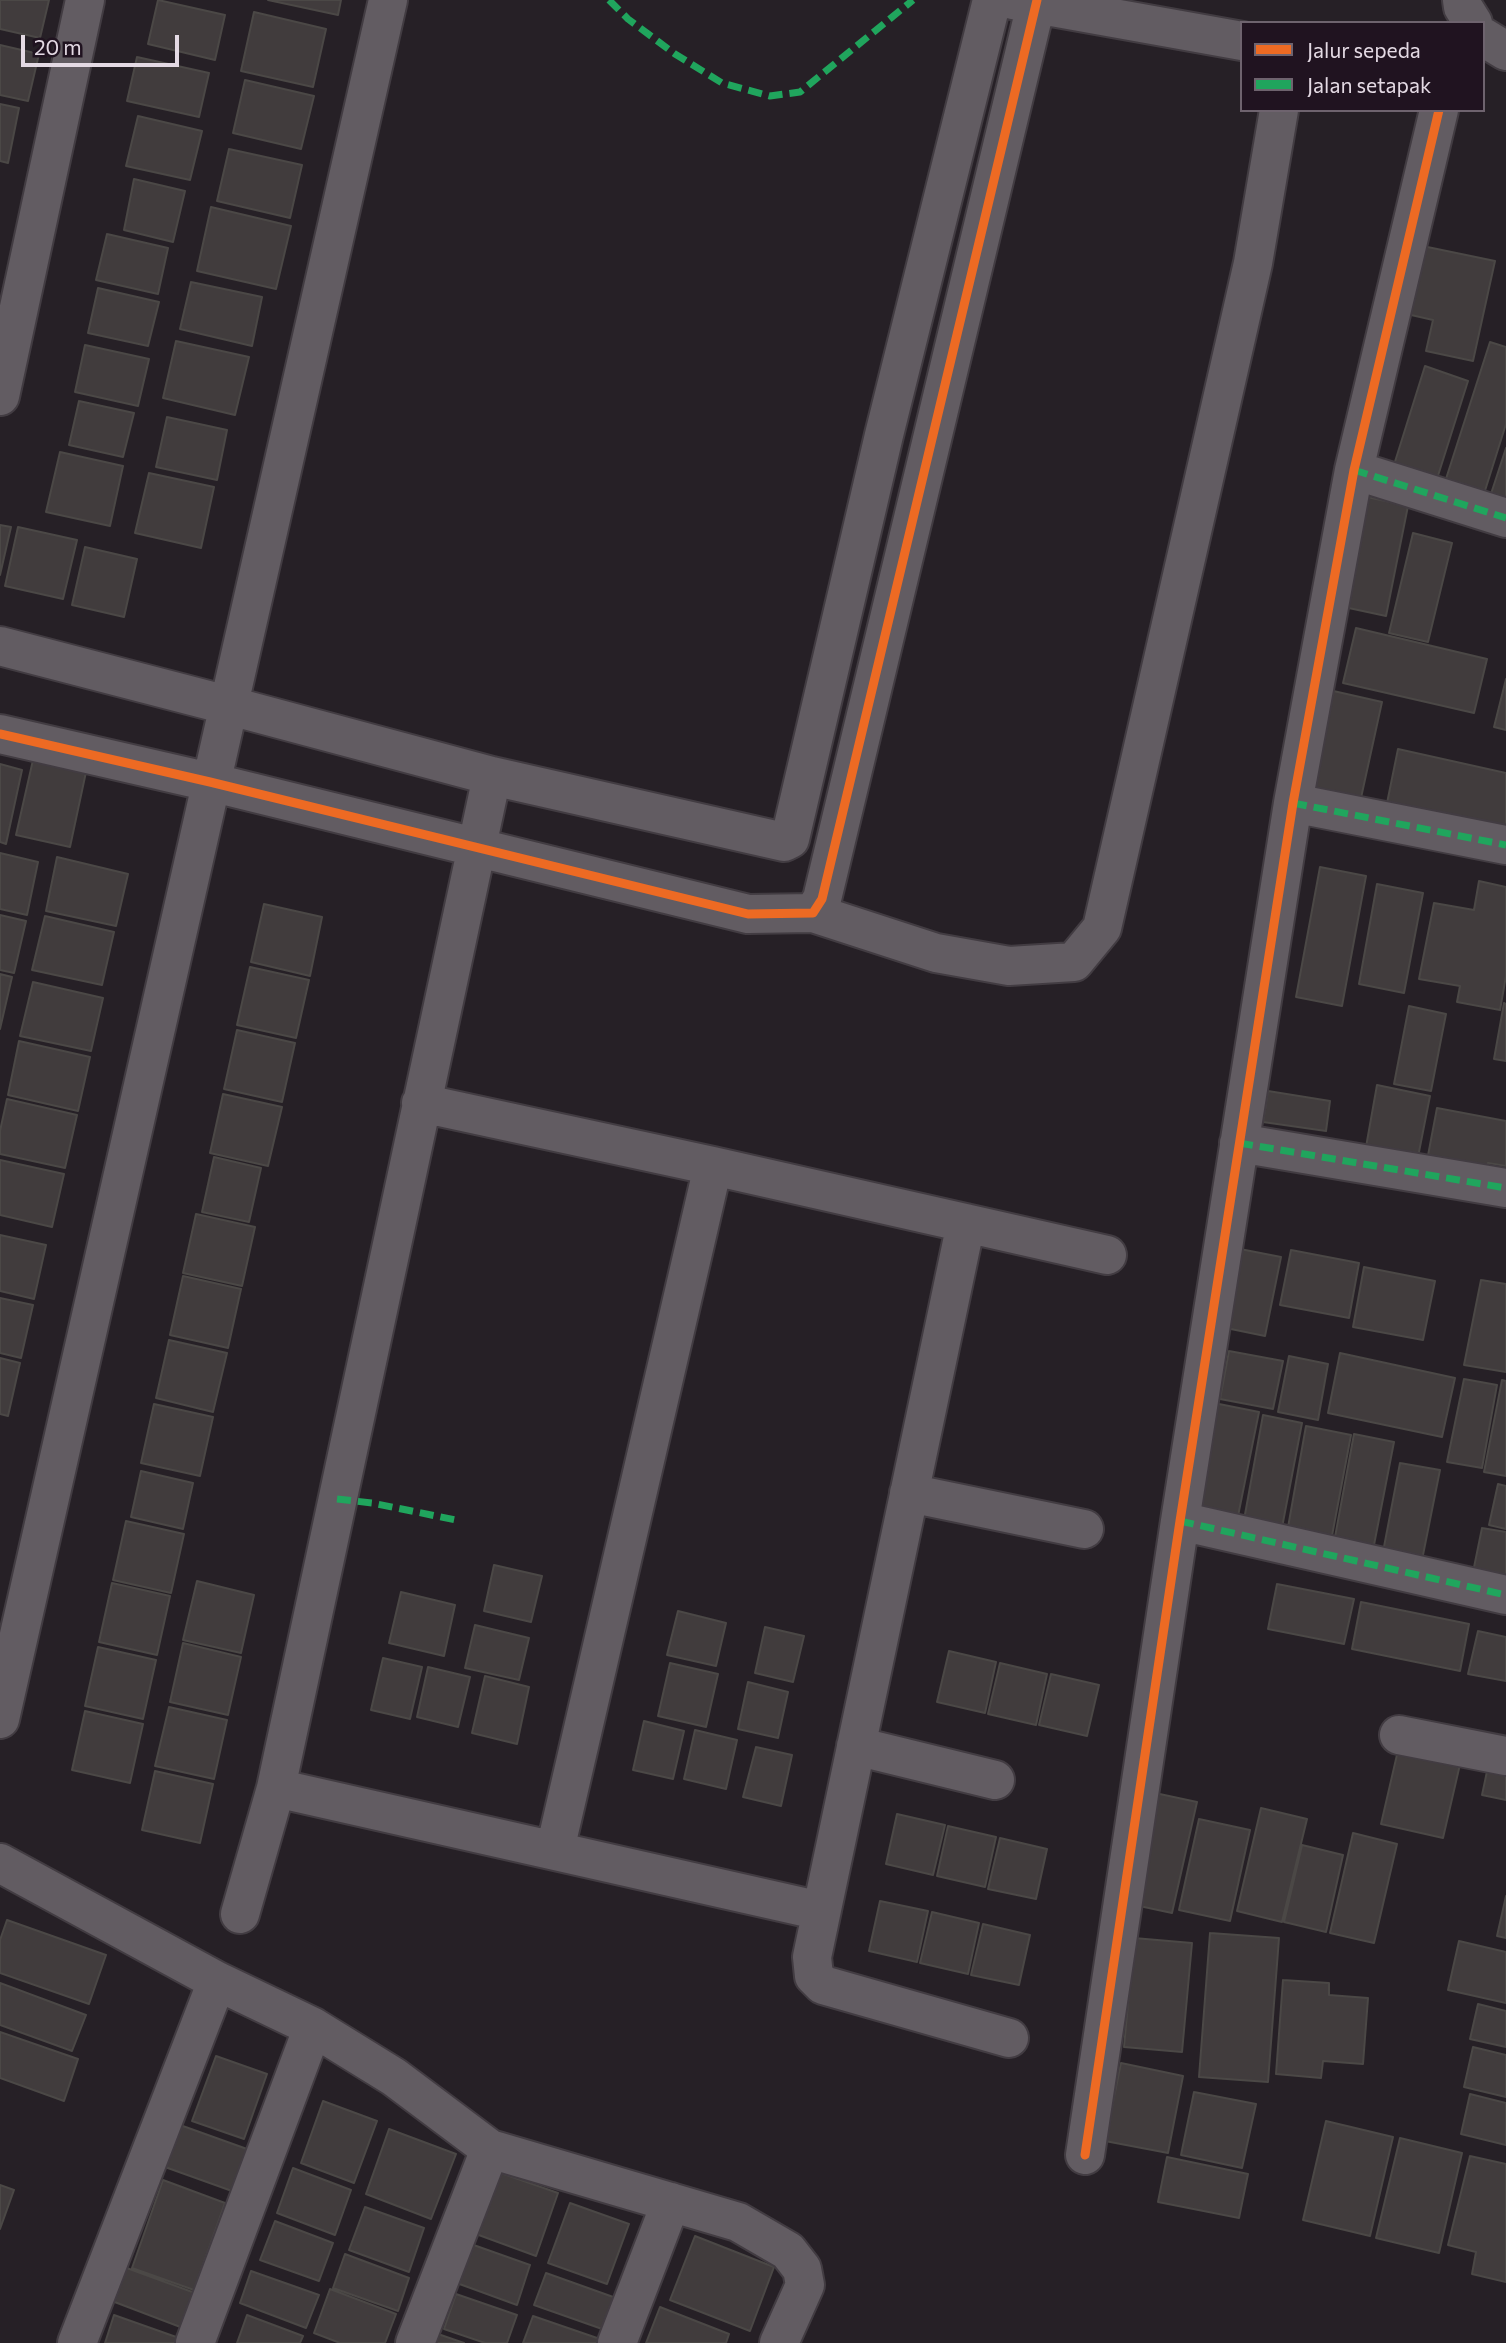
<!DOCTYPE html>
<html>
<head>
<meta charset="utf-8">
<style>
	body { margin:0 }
	#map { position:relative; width:1506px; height:2343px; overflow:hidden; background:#262026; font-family:Commissioner,sans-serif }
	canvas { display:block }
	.legend { position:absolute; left:1240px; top:21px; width:245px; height:91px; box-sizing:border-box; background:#201320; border:2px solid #6e636e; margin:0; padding:9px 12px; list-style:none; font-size:21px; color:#e4dae4 }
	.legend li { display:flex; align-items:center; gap:14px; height:35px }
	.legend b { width:35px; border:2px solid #6e636e }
	.scale { position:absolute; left:21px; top:35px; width:158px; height:32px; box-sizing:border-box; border:4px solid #e4dae4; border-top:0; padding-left:9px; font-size:21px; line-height:24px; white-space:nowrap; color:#e4dae4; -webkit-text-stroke:5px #201320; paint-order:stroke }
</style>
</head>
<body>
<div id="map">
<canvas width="1506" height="2343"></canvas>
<ul class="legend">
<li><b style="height:9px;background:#ed6a23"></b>Jalur sepeda</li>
<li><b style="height:9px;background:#20a55d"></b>Jalan setapak</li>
</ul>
<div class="scale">20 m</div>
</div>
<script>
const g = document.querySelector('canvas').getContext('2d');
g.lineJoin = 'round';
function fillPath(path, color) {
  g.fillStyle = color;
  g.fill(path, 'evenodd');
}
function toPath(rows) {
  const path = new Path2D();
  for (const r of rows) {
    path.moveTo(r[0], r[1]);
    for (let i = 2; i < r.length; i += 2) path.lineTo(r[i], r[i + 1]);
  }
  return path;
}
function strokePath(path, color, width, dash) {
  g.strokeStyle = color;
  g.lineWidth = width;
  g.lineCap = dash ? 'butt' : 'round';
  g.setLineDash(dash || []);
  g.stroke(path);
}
const building = toPath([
	[0,0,49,0,40,38,0,29,0,0],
	[158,0,225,15,215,60,148,44,158,0],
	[268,0,341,0,338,15,268,0],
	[254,12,326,29,313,87,241,71,254,12],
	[0,45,39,54,28,101,0,95,0,45],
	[137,57,209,73,199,117,127,101,137,57],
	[245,80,314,96,301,149,233,133,245,80],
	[0,104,19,108,8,163,0,161,0,104],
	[138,116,202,131,190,180,126,166,138,116],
	[229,149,302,165,290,218,217,201,229,149],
	[134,179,185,191,173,242,124,230,134,179],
	[211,207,291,226,276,289,197,271,211,207],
	[107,234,168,248,158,294,96,280,107,234],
	[1413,244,1495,261,1473,361,1426,351,1433,320,1398,312,1413,244],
	[191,282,262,297,252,346,180,329,191,282],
	[98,288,159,302,148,346,88,333,98,288],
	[176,341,249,357,235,415,163,398,176,341],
	[1490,342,1506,347,1506,424,1483,497,1444,485,1490,342],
	[85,345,149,359,138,406,75,392,85,345],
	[1425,366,1468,381,1436,482,1393,468,1425,366],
	[79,401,134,413,123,457,69,445,79,401],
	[167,417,227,430,217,480,156,467,167,417],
	[1506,448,1506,512,1487,506,1506,448],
	[60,452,123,466,110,526,46,512,60,452],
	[149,473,214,487,201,548,135,533,149,473],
	[1367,497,1408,506,1386,616,1344,607,1367,497],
	[0,525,11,527,0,575,0,525],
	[18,527,77,540,63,599,5,586,18,527],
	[1413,533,1452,543,1428,642,1389,633,1413,533],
	[85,547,137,559,124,617,72,605,85,547],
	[1356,628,1487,659,1474,713,1343,683,1356,628],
	[1506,679,1506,730,1494,727,1506,679],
	[1329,690,1382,702,1359,807,1305,795,1329,690],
	[1398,749,1506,773,1506,834,1386,808,1398,749],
	[33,760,86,772,70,847,16,835,33,760],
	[0,764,22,770,6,844,0,842,0,764],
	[0,853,38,862,27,915,0,909,0,853],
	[57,857,128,874,116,926,46,911,57,857],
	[1320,867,1366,876,1342,1006,1296,997,1320,867],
	[1479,881,1506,887,1506,976,1500,1010,1457,1002,1460,986,1419,979,1434,903,1474,910,1479,881],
	[1377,884,1423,893,1404,993,1359,984,1377,884],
	[264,904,322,917,310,976,251,962,264,904],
	[0,915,26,921,14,973,0,970,0,915],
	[45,916,114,932,102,985,32,970,45,916],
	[250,967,309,980,296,1038,237,1025,250,967],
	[0,974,12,977,0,1029,0,974],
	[33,982,103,998,91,1051,20,1036,33,982],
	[1504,1003,1506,1004,1506,1061,1494,1059,1504,1003],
	[1409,1006,1446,1014,1431,1091,1394,1084,1409,1006],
	[237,1030,295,1043,282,1102,224,1089,237,1030],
	[19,1041,90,1057,78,1111,8,1095,19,1041],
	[1377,1085,1430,1096,1418,1157,1366,1147,1377,1085],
	[1268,1091,1330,1101,1326,1131,1263,1122,1268,1091],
	[223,1094,282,1107,268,1166,210,1153,223,1094],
	[7,1099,77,1115,65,1168,0,1154,0,1131,7,1099],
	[1437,1108,1506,1121,1506,1166,1488,1163,1485,1177,1426,1166,1437,1108],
	[214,1157,261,1168,249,1222,202,1212,214,1157],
	[0,1160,64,1174,52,1227,0,1215,0,1160],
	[196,1214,255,1227,242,1286,183,1273,196,1214],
	[0,1235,46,1245,34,1299,0,1291,0,1235],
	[1240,1249,1281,1257,1265,1336,1226,1328,1240,1249],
	[1291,1250,1359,1263,1349,1318,1280,1305,1291,1250],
	[1364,1267,1435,1281,1423,1340,1353,1327,1364,1267],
	[183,1276,241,1289,228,1348,170,1335,183,1276],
	[1481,1280,1506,1284,1506,1372,1464,1365,1481,1280],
	[0,1298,33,1305,21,1358,0,1353,0,1298],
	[169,1340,227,1353,213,1412,156,1398,169,1340],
	[1229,1351,1283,1361,1273,1409,1220,1399,1229,1351],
	[1340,1353,1455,1378,1442,1437,1328,1413,1340,1353],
	[1289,1356,1328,1364,1318,1420,1278,1412,1289,1356],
	[0,1358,20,1363,8,1416,0,1414,0,1358],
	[1464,1379,1497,1385,1482,1468,1447,1462,1464,1379],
	[1502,1380,1506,1381,1506,1476,1484,1472,1502,1380],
	[1214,1403,1259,1412,1236,1526,1193,1518,1214,1403],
	[154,1404,213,1417,200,1476,141,1463,154,1404],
	[1263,1415,1302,1423,1280,1538,1242,1531,1263,1415],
	[1306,1426,1351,1435,1331,1541,1287,1533,1306,1426],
	[1354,1434,1394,1442,1374,1545,1335,1537,1354,1434],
	[1400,1463,1440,1470,1422,1560,1383,1552,1400,1463],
	[141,1471,193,1483,183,1529,131,1517,141,1471],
	[1498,1484,1506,1486,1506,1529,1489,1525,1498,1484],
	[126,1521,184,1534,171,1593,113,1580,126,1521],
	[1482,1528,1506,1532,1506,1588,1471,1582,1482,1528],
	[494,1565,542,1576,531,1622,484,1611,494,1565],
	[197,1581,254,1595,241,1653,183,1640,197,1581],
	[112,1583,170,1596,157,1655,99,1642,112,1583],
	[1277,1584,1354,1599,1344,1644,1268,1629,1277,1584],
	[401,1592,455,1605,444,1656,389,1643,401,1592],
	[1361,1602,1469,1624,1460,1671,1352,1649,1361,1602],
	[678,1611,726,1623,716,1666,667,1655,678,1611],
	[475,1625,529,1638,519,1680,465,1668,475,1625],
	[765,1627,804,1636,793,1682,755,1673,765,1627],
	[1478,1631,1506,1637,1506,1681,1468,1674,1478,1631],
	[183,1643,241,1657,228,1715,170,1702,183,1643],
	[98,1647,156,1660,143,1719,85,1706,98,1647],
	[949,1651,996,1662,985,1713,937,1702,949,1651],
	[383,1658,422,1667,410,1719,371,1710,383,1658],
	[670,1663,718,1674,706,1727,658,1716,670,1663],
	[1000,1663,1047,1674,1036,1725,988,1714,1000,1663],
	[428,1667,470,1677,458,1727,417,1717,428,1667],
	[1051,1674,1099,1685,1087,1736,1039,1725,1051,1674],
	[485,1676,529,1687,517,1744,472,1733,485,1676],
	[748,1682,788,1692,778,1738,738,1729,748,1682],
	[169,1707,227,1720,214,1779,155,1766,169,1707],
	[85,1711,143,1724,130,1783,72,1770,85,1711],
	[644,1721,684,1731,673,1779,633,1770,644,1721],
	[695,1730,737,1740,726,1789,684,1779,695,1730],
	[1399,1746,1461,1760,1443,1838,1381,1824,1399,1746],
	[756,1747,792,1755,781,1806,743,1797,756,1747],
	[1489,1762,1506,1766,1506,1800,1482,1795,1489,1762],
	[155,1771,213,1784,200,1843,142,1830,155,1771],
	[1155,1793,1197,1802,1172,1913,1130,1904,1155,1793],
	[1261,1808,1307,1819,1282,1922,1237,1911,1261,1808],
	[897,1814,945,1825,933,1875,886,1864,897,1814],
	[1199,1819,1250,1830,1230,1921,1179,1910,1199,1819],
	[948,1826,996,1837,985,1887,937,1876,948,1826],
	[1353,1833,1397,1844,1374,1943,1330,1933,1353,1833],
	[1000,1838,1047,1849,1036,1899,988,1889,1000,1838],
	[1302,1845,1343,1855,1326,1932,1284,1922,1302,1845],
	[1506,1896,1506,1938,1497,1936,1506,1896],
	[880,1901,928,1911,917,1962,869,1951,880,1901],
	[932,1912,979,1923,968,1974,920,1963,932,1912],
	[7,1920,106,1955,89,2004,0,1973,0,1940,7,1920],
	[983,1924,1030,1935,1019,1985,971,1975,983,1924],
	[1210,1933,1279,1938,1268,2082,1199,2077,1210,1933],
	[1134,1938,1192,1943,1182,2052,1124,2047,1134,1938],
	[1459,1941,1506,1952,1506,2003,1448,1990,1459,1941],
	[1283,1980,1329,1983,1329,1995,1368,1998,1363,2064,1323,2061,1321,2078,1276,2074,1283,1980],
	[0,1983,86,2015,72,2051,0,2025,0,1983],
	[1478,2004,1506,2011,1506,2047,1470,2039,1478,2004],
	[0,2032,78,2059,64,2101,0,2078,0,2032],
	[1473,2047,1506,2055,1506,2097,1464,2087,1473,2047],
	[216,2056,267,2074,244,2139,192,2121,216,2056],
	[1121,2063,1183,2076,1168,2153,1105,2141,1121,2063],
	[1194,2092,1256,2104,1242,2168,1181,2155,1194,2092],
	[1470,2094,1506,2103,1506,2145,1461,2134,1470,2094],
	[323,2101,377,2121,354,2183,301,2163,323,2101],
	[1326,2121,1393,2137,1370,2236,1303,2220,1326,2121],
	[180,2125,247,2149,232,2191,165,2167,180,2125],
	[389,2129,456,2154,431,2219,366,2194,389,2129],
	[1400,2138,1462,2153,1439,2253,1376,2238,1400,2138],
	[1470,2156,1506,2164,1506,2282,1472,2274,1476,2252,1448,2245,1470,2156],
	[1167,2157,1248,2174,1239,2218,1158,2202,1167,2157],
	[293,2168,351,2190,335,2235,277,2213,293,2168],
	[498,2172,558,2193,536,2256,476,2234,498,2172],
	[163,2180,225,2203,194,2290,132,2268,163,2180],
	[0,2185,14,2190,0,2229,0,2185],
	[570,2203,629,2224,607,2284,548,2263,570,2203],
	[365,2207,424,2228,409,2272,349,2250,365,2207],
	[275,2221,333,2243,319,2281,260,2260,275,2221],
	[695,2236,774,2267,750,2331,670,2300,695,2236],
	[468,2243,530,2265,517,2305,454,2282,468,2243],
	[345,2254,409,2278,398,2311,333,2288,345,2254],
	[124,2267,195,2293,183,2328,112,2301,124,2267],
	[251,2271,319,2295,306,2328,240,2303,251,2271],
	[546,2273,616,2298,605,2330,534,2305,546,2273],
	[330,2289,396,2314,385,2343,340,2343,314,2333,330,2289],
	[456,2294,517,2315,507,2343,485,2343,444,2329,456,2294],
	[660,2307,729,2334,726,2343,646,2343,660,2307],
	[114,2315,179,2338,178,2343,105,2343,114,2315],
	[247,2315,303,2336,300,2343,237,2343,247,2315],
	[533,2316,600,2339,599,2343,523,2343,533,2316],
	[438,2334,464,2343,435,2343,438,2334]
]);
fillPath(building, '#413c3d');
strokePath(building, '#4b4846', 2);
const minor = toPath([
	[1013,0,1242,41],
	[0,396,85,0],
	[1354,470,1506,518],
	[0,646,227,705,492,776,784,842,790,839,884,435,992,0],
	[0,734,210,782,748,914,813,913,822,899,1037,0],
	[1293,803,1506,845],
	[813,913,936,953,1009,966,1074,962,1102,928,1253,263,1279,110],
	[421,1103,713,1166,1107,1255],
	[1239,1143,1506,1188],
	[966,1223,812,1957,814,1976,823,1985,1009,2038],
	[909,1493,1084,1529],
	[1180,1521,1506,1595],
	[0,1719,388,0],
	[1399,1735,1506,1756],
	[856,1746,995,1780],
	[276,1788,821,1911],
	[555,1850,713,1166],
	[0,1863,217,1981,313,2027,394,2077,490,2149,738,2222,788,2251,802,2269,805,2285,779,2343],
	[240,1914,276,1788,492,776],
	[1085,2155,1180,1521,1293,803,1354,470,1439,110],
	[77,2343,217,1981],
	[195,2343,313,2027],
	[415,2343,490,2149],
	[617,2343,671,2202]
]);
const tertiary = toPath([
	[1462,0,1463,7,1473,23],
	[1483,37,1506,51]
]);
strokePath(minor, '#423c42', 42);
strokePath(tertiary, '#423c42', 42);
strokePath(minor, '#625c62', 38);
strokePath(tertiary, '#625c62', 38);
strokePath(toPath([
	[609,0,628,19,675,54,722,83,770,96,800,92,913,0],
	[1354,470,1506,518],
	[1293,803,1506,845],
	[1239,1143,1506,1188],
	[337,1499,372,1503,456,1520],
	[1180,1521,1506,1595]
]), '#20a55d', 7, [14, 7]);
strokePath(toPath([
	[0,734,210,782,748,914,813,913,822,899,1037,0],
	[1085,2155,1180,1521,1293,803,1354,470,1439,110]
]), '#ed6a23', 9);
</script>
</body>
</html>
